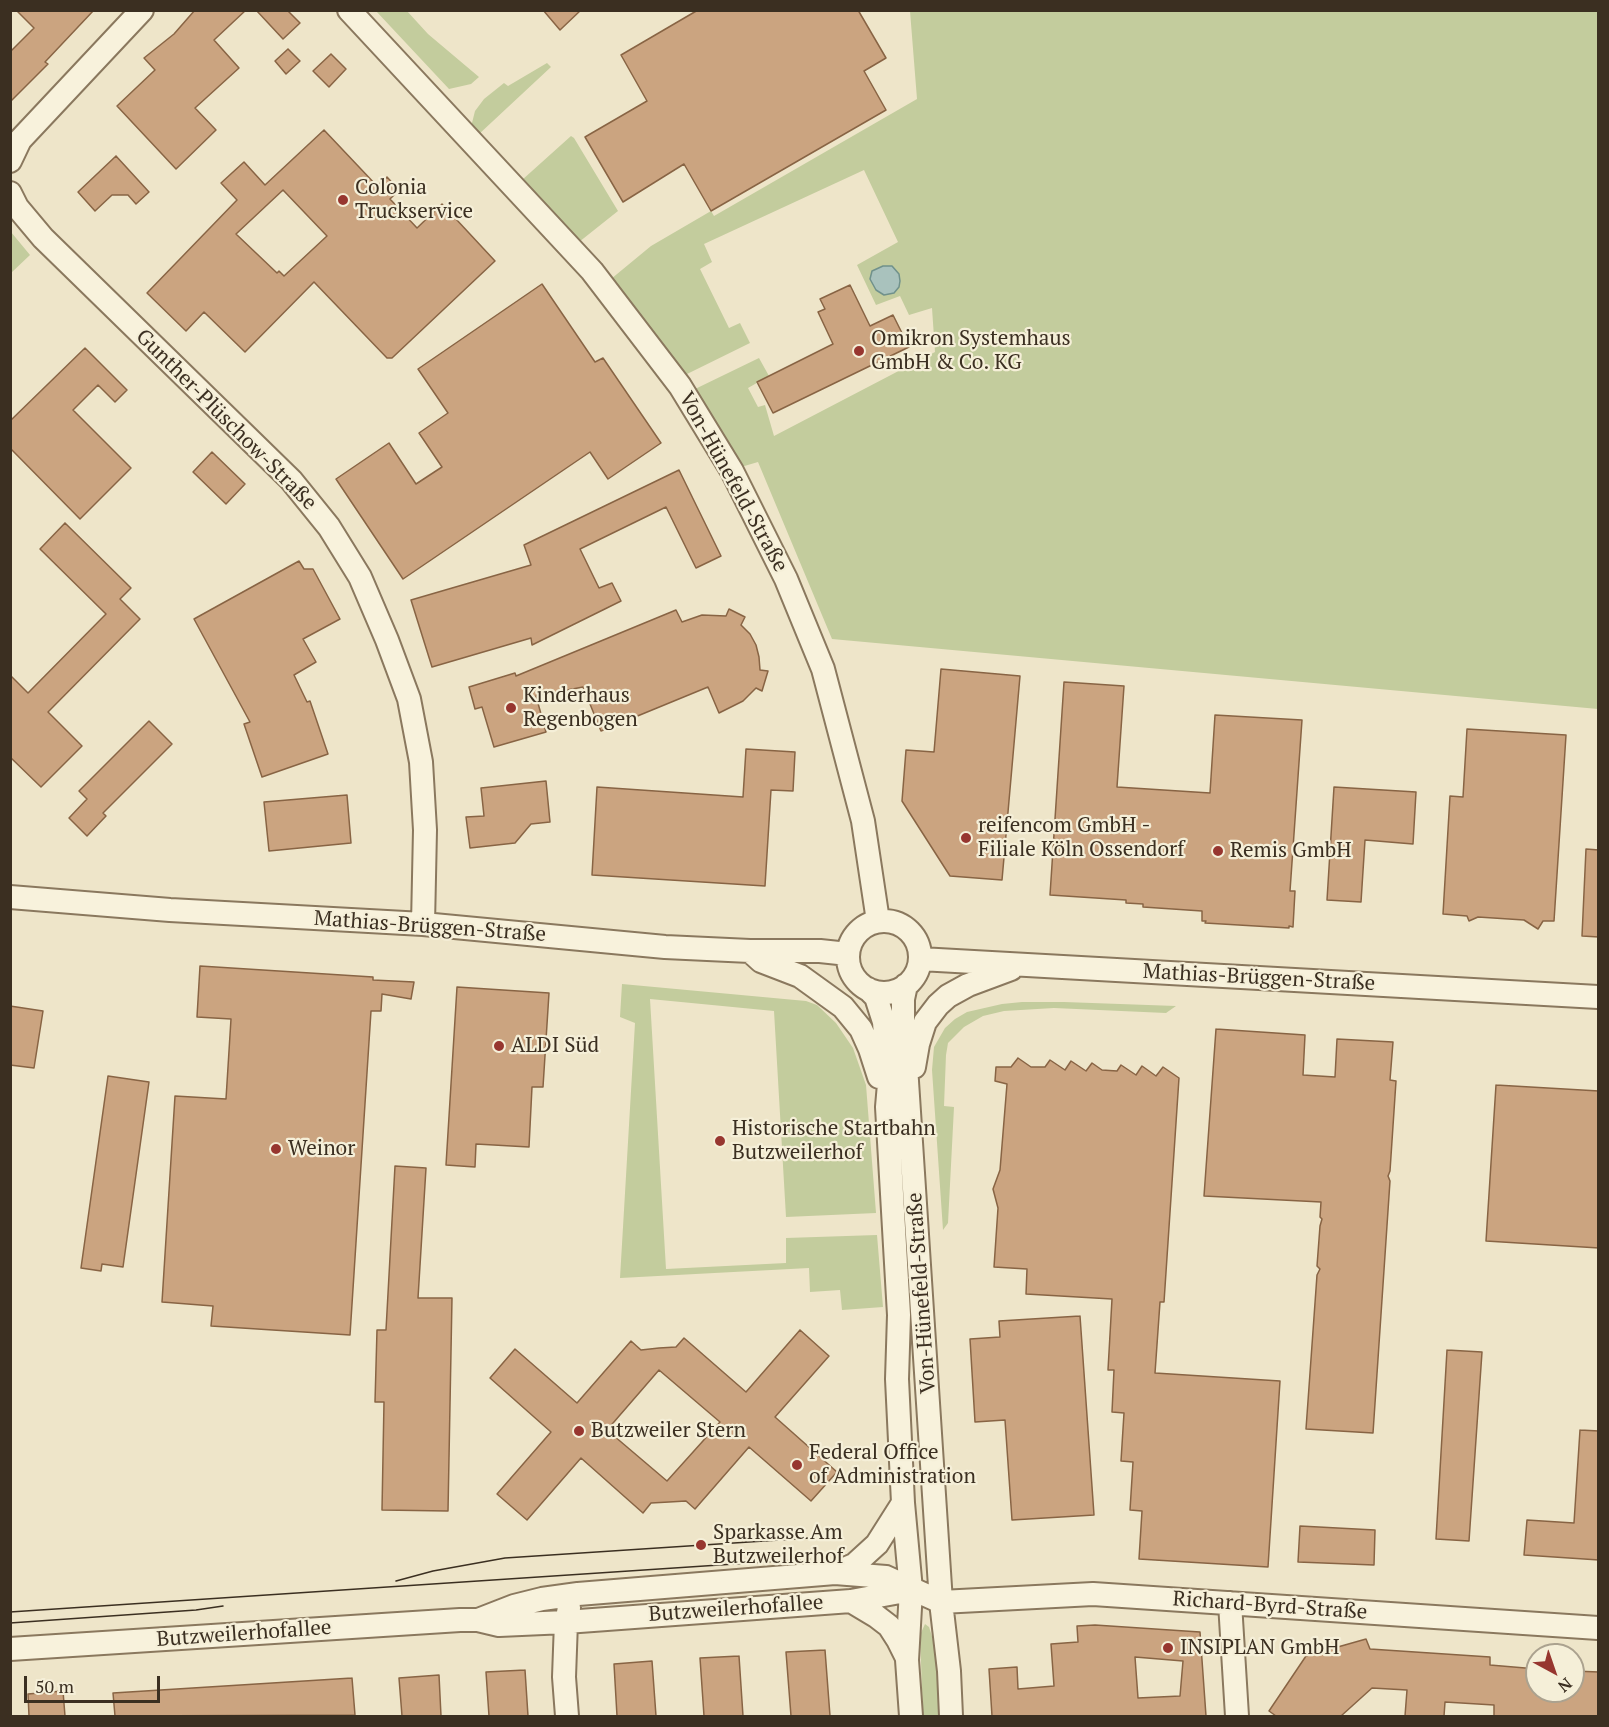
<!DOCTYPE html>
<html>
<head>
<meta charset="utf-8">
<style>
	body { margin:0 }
	#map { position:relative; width:1609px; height:1727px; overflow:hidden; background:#eee5c9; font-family:"PT Serif",serif }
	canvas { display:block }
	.frame { position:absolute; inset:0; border:12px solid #3b2f21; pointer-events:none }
	.north { position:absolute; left:1525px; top:1643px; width:60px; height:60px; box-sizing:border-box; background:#f5efd8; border:2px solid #aba28f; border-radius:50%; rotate:140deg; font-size:16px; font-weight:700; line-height:24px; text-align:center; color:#3b2f21 }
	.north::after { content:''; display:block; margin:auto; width:21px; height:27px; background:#97362f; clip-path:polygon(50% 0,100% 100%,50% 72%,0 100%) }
	.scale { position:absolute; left:24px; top:1676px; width:136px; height:27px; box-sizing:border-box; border:3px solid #3b2f21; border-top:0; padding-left:8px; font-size:18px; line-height:21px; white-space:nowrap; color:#3b2f21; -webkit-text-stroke:4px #f5efd8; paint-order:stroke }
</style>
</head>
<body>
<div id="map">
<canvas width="1609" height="1727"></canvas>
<div class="frame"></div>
<div class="north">N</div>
<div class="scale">50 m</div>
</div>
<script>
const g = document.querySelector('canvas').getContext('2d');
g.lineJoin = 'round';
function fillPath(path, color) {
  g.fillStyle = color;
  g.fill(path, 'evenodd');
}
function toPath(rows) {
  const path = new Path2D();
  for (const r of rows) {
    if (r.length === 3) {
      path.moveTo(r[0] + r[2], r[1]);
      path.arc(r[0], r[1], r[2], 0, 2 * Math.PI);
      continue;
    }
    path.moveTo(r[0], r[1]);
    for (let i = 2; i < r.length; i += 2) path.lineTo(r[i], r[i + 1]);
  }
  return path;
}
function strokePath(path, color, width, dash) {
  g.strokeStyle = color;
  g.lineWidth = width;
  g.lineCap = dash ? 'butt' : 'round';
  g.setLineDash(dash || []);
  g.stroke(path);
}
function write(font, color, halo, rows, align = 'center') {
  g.font = font + ' "PT Serif",serif';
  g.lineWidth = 4.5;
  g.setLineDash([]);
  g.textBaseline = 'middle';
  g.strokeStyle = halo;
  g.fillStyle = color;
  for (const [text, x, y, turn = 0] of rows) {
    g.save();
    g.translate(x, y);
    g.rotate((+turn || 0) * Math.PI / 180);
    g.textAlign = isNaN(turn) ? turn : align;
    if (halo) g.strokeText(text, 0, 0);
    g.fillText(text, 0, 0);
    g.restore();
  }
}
fillPath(toPath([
	[376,11,407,11,428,34,479,77,471,84,449,89],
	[910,11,1598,11,1598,709,832,639,758,462,741,467,693,390,759,358,769,376,748,388,758,407,765,405,774,436,935,352,932,308,909,315,900,296,876,305,857,265,898,242,864,170,704,244,712,262,700,269,729,328,740,323,750,343,685,375,611,279,651,246,711,211,714,216,917,99],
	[547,63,551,67,478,135,471,127,475,111,484,99,504,83,508,86],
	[571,136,574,138,618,211,579,242,522,180],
	[11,232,30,255,11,273],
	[622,984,806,1001,817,1005,836,1023,853,1048,866,1085,876,1213,786,1217,774,1011,650,999,666,1269,786,1263,786,1238,877,1235,883,1307,842,1310,840,1290,810,1292,809,1268,620,1278,635,1023,620,1017],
	[1022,1002,1064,1002,1176,1006,1166,1013,1054,1008,1004,1011,983,1016,964,1027,948,1043,946,1055,944,1106,954,1107,948,1223,943,1230,932,1070,934,1047,945,1028,955,1019,967,1012,1002,1004],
	[925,1624,929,1627,938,1655,942,1716,923,1716,920,1635]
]), '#c3cc9d');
const water = toPath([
	[883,266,892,266,899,274,900,281,899,287,894,293,884,295,876,290,870,279,872,271,883,266]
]);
fillPath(water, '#a9c2bd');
strokePath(water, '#70918b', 1.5);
const building = toPath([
	[16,10,94,10,45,62,48,64,10,102,10,52,34,28,16,10],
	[195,10,246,10,214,40,239,68,195,108,216,130,176,169,117,106,155,70,144,58,174,34,195,10],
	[256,10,287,10,300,23,283,39,256,10],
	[543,10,581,10,560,30,543,10],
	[698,10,858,10,886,58,864,71,886,110,711,211,684,164,623,202,585,137,647,101,621,55,698,10],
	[288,49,300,61,286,74,275,61,288,49],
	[331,54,346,69,329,87,313,71,331,54],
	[324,130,377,186,387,177,399,190,390,199,417,228,442,204,495,261,392,358,387,358,314,282,245,352,204,312,186,331,147,293,237,200,221,183,244,162,265,185,324,130],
	[283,190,327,236,284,276,279,271,277,273,236,234,283,190],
	[116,156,149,192,136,204,128,195,112,195,95,211,78,192,116,156],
	[542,284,595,362,603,358,661,443,608,479,590,452,403,579,336,479,389,443,416,484,442,467,419,433,448,413,418,369,542,284],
	[850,285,870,326,893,315,909,347,773,413,757,382,833,344,818,312,825,309,820,299,850,285],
	[85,348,127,390,115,402,98,385,73,410,131,468,80,519,10,448,10,421,85,348],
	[212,452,245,484,226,504,193,472,212,452],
	[679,470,721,556,696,568,666,507,580,549,599,588,612,583,621,601,532,645,531,638,432,667,411,600,531,565,524,545,679,470],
	[65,523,131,588,120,599,140,619,48,712,82,746,41,787,10,757,10,675,28,693,106,614,40,549,65,523],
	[299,561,304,569,313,569,340,619,303,639,316,662,294,675,307,702,310,701,328,754,262,777,244,724,250,722,194,619,299,561],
	[729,609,745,617,741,625,750,634,756,645,759,657,760,670,768,671,762,691,756,688,743,701,719,713,708,687,601,731,583,687,536,696,546,732,494,747,482,707,475,709,469,687,515,673,516,676,676,610,682,622,702,615,726,616,729,609],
	[941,669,1020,676,1002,880,950,876,902,801,906,750,934,752,941,669],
	[1064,682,1124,686,1117,787,1210,793,1215,715,1302,720,1290,891,1295,891,1293,927,1289,926,1289,928,1205,923,1206,921,1202,921,1202,911,1143,907,1143,904,1126,903,1126,900,1050,895,1064,682],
	[149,721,172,744,103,813,106,816,87,836,69,818,87,799,79,791,149,721],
	[1467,729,1566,735,1554,921,1543,921,1538,929,1524,920,1478,917,1469,921,1467,916,1443,914,1450,796,1463,797,1467,729],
	[746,749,795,752,793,791,771,790,765,886,592,875,597,787,743,797,746,749],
	[546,781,550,822,531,824,515,843,470,848,466,817,484,816,481,788,546,781],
	[1334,787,1416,792,1413,844,1365,840,1361,902,1327,900,1334,787],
	[347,795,351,843,269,851,264,802,347,795],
	[1586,849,1599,850,1599,937,1582,936,1586,849],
	[200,966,373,977,373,980,414,982,411,999,382,994,381,1011,371,1011,350,1335,211,1326,213,1306,162,1302,175,1096,226,1099,231,1019,197,1017,200,966],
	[457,987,549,993,543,1087,532,1087,529,1147,476,1144,475,1167,446,1165,457,987],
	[10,1006,43,1011,34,1068,10,1065,10,1006],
	[1216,1029,1305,1035,1303,1075,1335,1077,1337,1039,1393,1042,1390,1080,1396,1081,1390,1171,1388,1176,1390,1181,1373,1433,1306,1429,1317,1275,1320,1269,1317,1266,1320,1226,1322,1219,1320,1217,1321,1202,1204,1196,1216,1029],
	[1018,1058,1031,1067,1045,1067,1050,1060,1065,1070,1071,1061,1086,1071,1092,1063,1102,1070,1117,1071,1121,1065,1136,1075,1142,1066,1156,1076,1163,1067,1179,1078,1164,1302,1160,1302,1155,1373,1280,1381,1268,1567,1139,1559,1142,1511,1130,1510,1133,1462,1121,1461,1124,1413,1112,1412,1114,1370,1108,1370,1112,1299,1026,1294,1027,1269,994,1267,998,1208,993,1189,1000,1170,1007,1084,995,1081,996,1067,1011,1067,1018,1058],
	[108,1076,149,1082,123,1267,102,1264,101,1271,81,1268,108,1076],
	[1496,1085,1599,1091,1599,1248,1486,1241,1496,1085],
	[395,1166,426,1168,418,1298,452,1298,448,1511,382,1510,384,1402,375,1402,377,1330,386,1330,395,1166],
	[1080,1316,1094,1515,1012,1520,1005,1420,975,1422,970,1339,1000,1337,999,1321,1080,1316],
	[800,1330,829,1356,775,1417,837,1472,811,1501,749,1447,695,1509,686,1501,669,1502,651,1503,643,1513,581,1458,527,1520,497,1494,551,1432,490,1378,515,1349,577,1403,631,1341,641,1350,659,1348,676,1347,684,1338,746,1392,800,1330],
	[659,1370,720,1422,667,1481,607,1430,659,1370],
	[1447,1350,1482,1352,1469,1541,1436,1539,1447,1350],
	[1580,1430,1599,1431,1599,1560,1524,1555,1527,1520,1574,1523,1580,1430],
	[1300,1526,1375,1530,1374,1565,1298,1562,1300,1526],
	[1095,1625,1200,1632,1206,1716,992,1716,989,1669,1017,1667,1018,1689,1054,1686,1051,1644,1078,1642,1077,1626,1095,1625],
	[1135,1657,1183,1661,1180,1696,1138,1698,1135,1657],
	[1366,1639,1370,1649,1490,1657,1490,1665,1537,1669,1537,1691,1573,1691,1573,1671,1599,1672,1599,1716,1494,1716,1494,1705,1445,1702,1444,1716,1405,1716,1407,1690,1372,1688,1341,1716,1276,1716,1269,1711,1306,1656,1366,1639],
	[825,1650,830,1716,791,1716,786,1652,825,1650],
	[739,1656,743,1716,704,1716,700,1658,739,1656],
	[652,1661,656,1716,617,1716,614,1664,652,1661],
	[525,1670,528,1716,489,1716,486,1672,525,1670],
	[439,1675,441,1716,402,1716,399,1678,439,1675],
	[352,1678,355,1715,115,1716,113,1693,352,1678],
	[63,1691,65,1716,29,1716,28,1694,63,1691]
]);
fillPath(building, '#cba480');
strokePath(building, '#886444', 1.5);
const minor = toPath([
	[349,10,592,271,680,386,732,471,786,579,823,669,863,821,878,921],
	[10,161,20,140,142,10],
	[10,193,17,207,43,238,291,480,329,527,360,577,387,640,409,699,421,762,425,830,423,924],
	[10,897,170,910,423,924,665,947,750,951,820,951,848,954],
	[884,957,36],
	[750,951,761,961,800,976,843,1007,861,1029,870,1049,879,1077],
	[920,959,1598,997],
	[906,985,903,999,903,1020,941,1602,949,1671,951,1716],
	[868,989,876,997,884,1022,889,1084,887,1107,899,1315,897,1379,903,1503,911,1590,907,1660,911,1716],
	[914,1067,918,1044,925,1022,938,1005,948,996,968,985,1011,969],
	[835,1573,854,1565,877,1544,903,1503],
	[851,1601,876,1616,889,1626,898,1640,907,1658],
	[1230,1603,1237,1716],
	[478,1620,514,1606,542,1599,578,1594,835,1573,886,1577,941,1602,1093,1594,1598,1628],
	[10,1649,460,1620,478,1620,499,1625,566,1622,851,1601,911,1590],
	[567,1716,564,1677,566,1622,569,1608]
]);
strokePath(minor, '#8a785e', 26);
strokePath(minor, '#f8f2dc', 22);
strokePath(toPath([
	[396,1581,433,1571,505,1558,810,1538],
	[10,1612,810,1559],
	[10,1623,196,1610,223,1606]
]), '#3b2f21', 1.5);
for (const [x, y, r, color] of [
	[343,200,6,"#97362f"],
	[859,351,6,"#97362f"],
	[511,708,6,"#97362f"],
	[966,838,6,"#97362f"],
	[1218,851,6,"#97362f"],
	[499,1046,6,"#97362f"],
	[720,1141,6,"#97362f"],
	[276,1149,6,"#97362f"],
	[579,1431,6,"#97362f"],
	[797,1465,6,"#97362f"],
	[701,1545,6,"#97362f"],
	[1168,1648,6,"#97362f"]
]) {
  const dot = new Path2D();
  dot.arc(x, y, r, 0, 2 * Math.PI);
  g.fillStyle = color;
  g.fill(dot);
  strokePath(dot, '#f5efd8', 2);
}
write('21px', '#3b2f21', '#f5efd8', [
	["Colonia",355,188],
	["Truckservice",355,212],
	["Omikron Systemhaus",871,339],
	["GmbH & Co. KG",871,363],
	["Kinderhaus",523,696],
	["Regenbogen",523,720],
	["reifencom GmbH -",978,826],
	["Filiale Köln Ossendorf",978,850],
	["Remis GmbH",1230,851],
	["ALDI Süd",511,1046],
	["Historische Startbahn",732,1129],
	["Butzweilerhof",732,1153],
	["Weinor",288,1149],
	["Butzweiler Stern",591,1431],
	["Federal Office",809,1453],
	["of Administration",809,1477],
	["Sparkasse Am",713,1533],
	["Butzweilerhof",713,1557],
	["INSIPLAN GmbH",1180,1648]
], 'left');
write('21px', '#3b2f21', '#f5efd8', [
	["Gunther-Plüschow-Straße",226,420,45],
	["Von-Hünefeld-Straße",733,482,61],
	["Mathias-Brüggen-Straße",430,927,4],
	["Mathias-Brüggen-Straße",1259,978,3],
	["Von-Hünefeld-Straße",922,1293,-94],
	["Richard-Byrd-Straße",1270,1606,4],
	["Butzweilerhofallee",736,1609,-4],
	["Butzweilerhofallee",244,1634,-4]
]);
</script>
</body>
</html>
